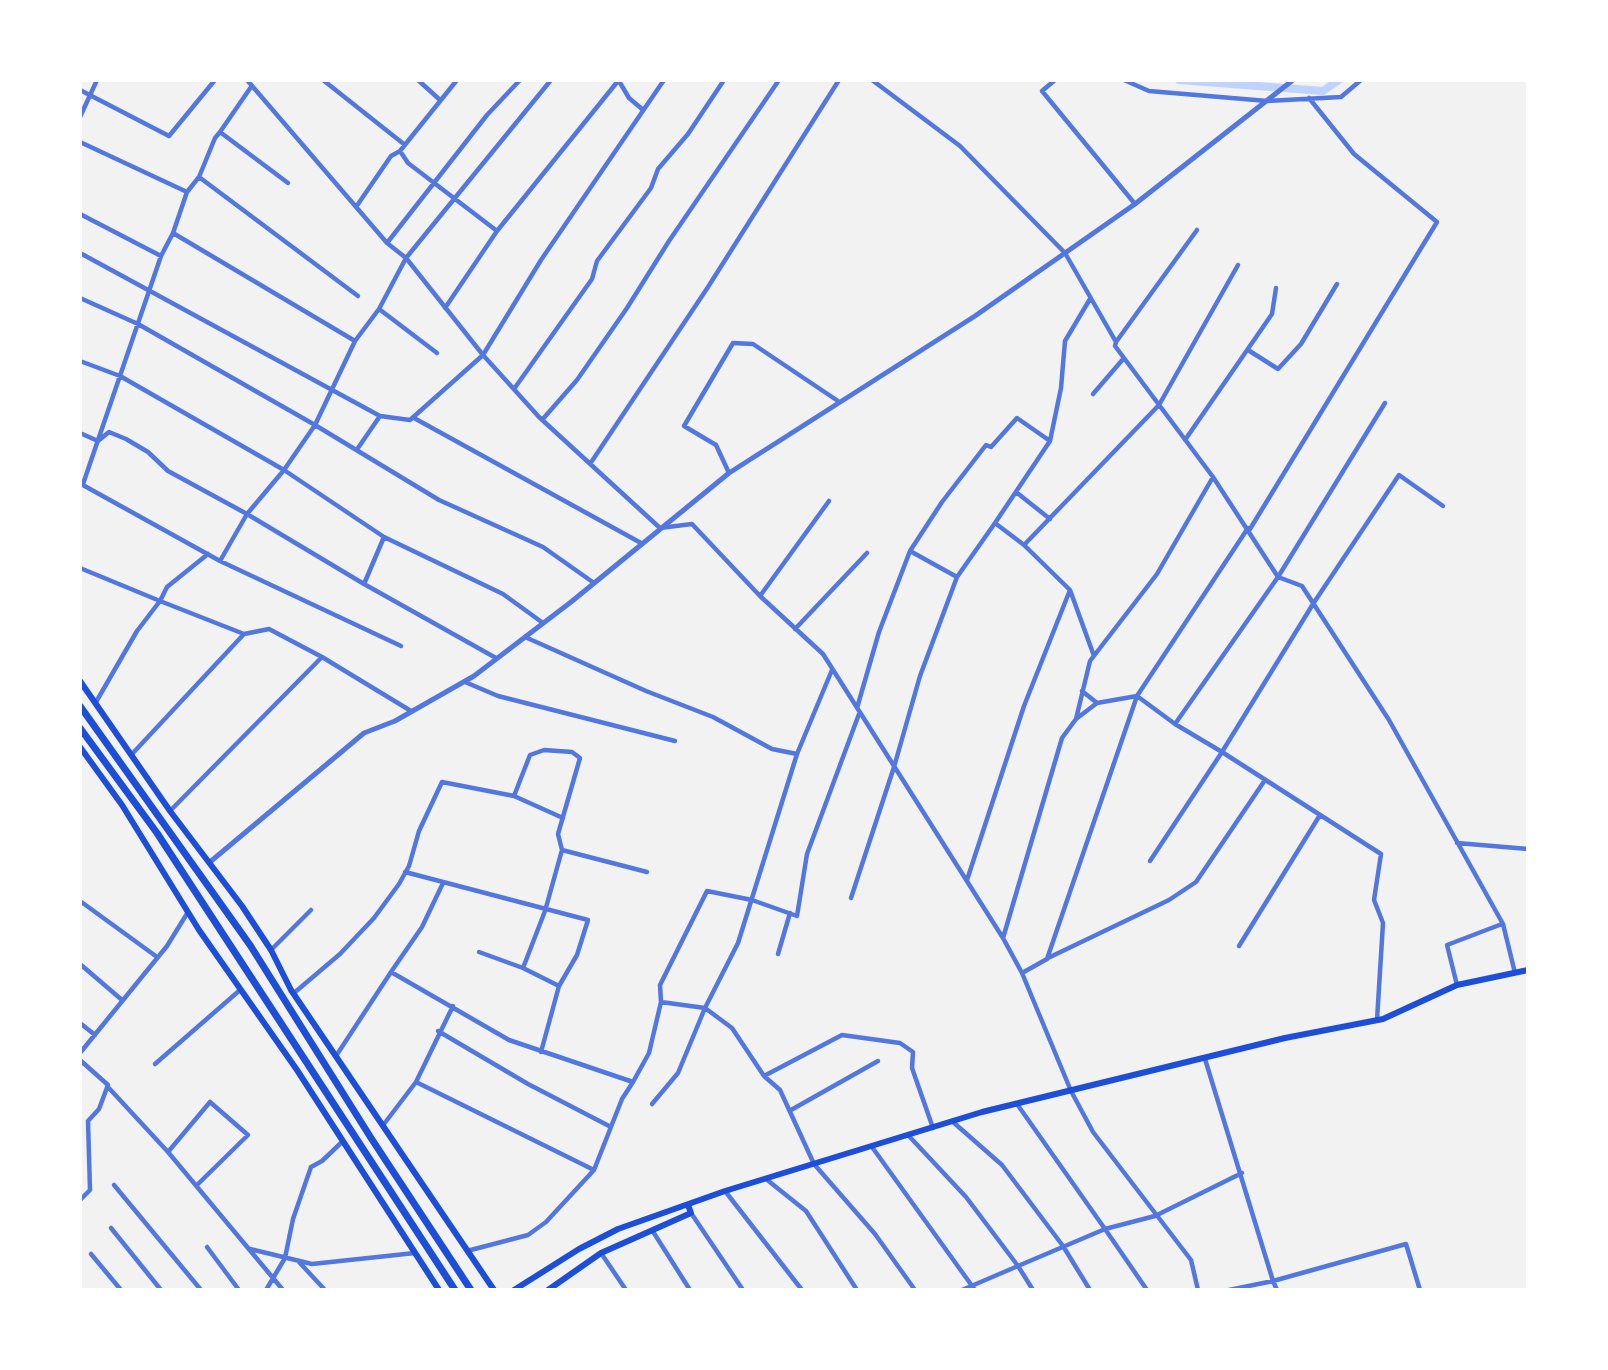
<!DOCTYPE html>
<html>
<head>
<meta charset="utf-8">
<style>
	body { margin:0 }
	#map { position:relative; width:1608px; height:1370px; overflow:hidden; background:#f2f2f2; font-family:"Exo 2",sans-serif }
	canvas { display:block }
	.frame { position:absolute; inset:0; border:82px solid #fff; pointer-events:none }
</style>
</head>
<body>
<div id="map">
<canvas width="1608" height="1370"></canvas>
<div class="frame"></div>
</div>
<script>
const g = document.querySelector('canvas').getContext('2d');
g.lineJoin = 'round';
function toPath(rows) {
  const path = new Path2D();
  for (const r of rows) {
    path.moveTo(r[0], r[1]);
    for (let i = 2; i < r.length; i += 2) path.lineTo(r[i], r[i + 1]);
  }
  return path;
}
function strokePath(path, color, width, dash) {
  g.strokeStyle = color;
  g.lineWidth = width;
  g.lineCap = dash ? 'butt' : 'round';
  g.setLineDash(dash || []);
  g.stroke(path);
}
strokePath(toPath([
	[1179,80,1323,91,1339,80]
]), '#bfd3fe', 8);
strokePath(toPath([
	[247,80,387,243,406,258,483,355,539,417,660,528,692,524,760,596,823,654,1003,938,1022,973,1071,1091,1093,1132,1191,1260,1198,1290],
	[323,80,405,145],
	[418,80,440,100],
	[872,80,960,146,1065,253,1116,342,1115,346,1213,477,1278,577,1302,586,1389,720,1503,924,1515,973],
	[1055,80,1042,91,1135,204],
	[1124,80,1149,91,1267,101,1341,97,1361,80],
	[619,81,629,98,642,109],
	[80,90,169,136,215,80],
	[80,117,97,80],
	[220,132,251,87],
	[80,142,187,192],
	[400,151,408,163,497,231],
	[199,177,358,296],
	[356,207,391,156,400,151,457,80],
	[80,214,161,256],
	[387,243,487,115,520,80],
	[80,253,380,416],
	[80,298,138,324,315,425,355,341,173,233],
	[445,308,497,231,618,81],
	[379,309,437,353],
	[355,341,379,309,406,258,551,80],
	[1116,342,1197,230],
	[1248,350,1278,369,1301,344,1337,284],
	[80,361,120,376,284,470,315,425,439,500,543,547,594,583],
	[514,389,592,279,597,261,651,188,658,169,688,134,724,80],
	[1093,394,1124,358],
	[414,418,641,543],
	[542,420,577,380,627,308,669,241,779,80],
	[80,433,98,441,109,432,126,439,148,452,168,471,247,514,364,584],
	[1185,440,1272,314,1276,288],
	[1050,441,1061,388,1065,341,1090,299],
	[358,448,380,416,410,420,483,355,541,260,664,80],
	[590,464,708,287,839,80],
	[729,473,716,445,684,426,733,343,753,344,838,401],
	[81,484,220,561,401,646],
	[83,484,161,256,173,233,187,192,199,177,215,138,220,132,288,183],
	[1016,492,1050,519],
	[1248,528,1137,696,1175,724,1278,577,1385,403],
	[1250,529,1437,222,1354,154,1309,98],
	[384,537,503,594,543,623],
	[1024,545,1159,405,1238,265],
	[910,551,942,502,986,445,991,447,1017,418,1050,441,995,523],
	[220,561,247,514,284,470,384,537,364,584,496,658],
	[80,568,160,601,167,587,208,554],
	[760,596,829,501],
	[795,629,867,553],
	[525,637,646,691,713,717,772,749,797,754],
	[465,682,498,696,675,741],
	[1082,691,1097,703],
	[96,702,137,631,160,601,244,634],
	[857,708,879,632,910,551,957,577],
	[1175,724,1222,752,1313,604,1399,475,1443,506],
	[133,753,244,634,269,629,322,657],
	[514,796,563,818],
	[170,811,322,657,411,711],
	[1457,843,1528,849],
	[1150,861,1222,752,1381,854,1374,900,1383,923,1377,1020],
	[405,872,588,920,577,955,559,986,541,1052],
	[967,880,1024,706,1070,590,1094,656],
	[851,898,894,767,920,676,957,577,995,523,1024,545,1070,590],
	[80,901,157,957],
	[1003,938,1062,738,1076,719,1090,661,1157,574,1213,477],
	[1239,946,1320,815],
	[271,950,311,910],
	[479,952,523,968,559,986],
	[778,954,790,913],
	[1048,958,1169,900,1196,882,1265,780],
	[80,964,122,1000],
	[523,968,545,911,562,850],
	[391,972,422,927,443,883],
	[1022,973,1047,959,1137,696,1097,703,1076,719],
	[1457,985,1447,945,1502,924],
	[294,993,340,954,374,918,399,884,409,866,419,831,442,782,514,796,530,755,544,750,572,752,580,758,558,834,562,850,647,872],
	[661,1002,705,1008,732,1028,764,1076,780,1090,814,1164,875,1234,915,1290],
	[80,1023,95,1035],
	[438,1031,528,1084,611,1127],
	[80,1053,167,946,188,912],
	[336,1056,391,972,509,1040,633,1082,622,1099,594,1170],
	[1205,1059,1273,1281,1229,1290],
	[80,1060,108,1085,99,1109,88,1121,90,1190,80,1200],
	[155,1064,240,990],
	[764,1076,842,1035,900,1043,913,1052,912,1068,933,1128],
	[416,1082,453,1006],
	[633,1082,649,1053,661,1002,660,985,707,891,752,900,797,916,807,854,859,714],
	[107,1086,168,1152,283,1290],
	[652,1104,678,1073,705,1008,738,943,797,754,832,670],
	[1017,1104,1105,1229,1018,1266,1033,1290],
	[791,1110,878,1061],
	[953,1122,1002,1165,1063,1246,1090,1290],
	[384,1124,416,1082,594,1170,546,1222,528,1235,467,1251],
	[908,1135,966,1197,1018,1266,962,1290],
	[872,1147,975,1290],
	[168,1152,210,1102,248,1135,197,1185],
	[766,1179,806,1211,857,1290],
	[114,1185,201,1290],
	[725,1191,802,1290],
	[691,1213,743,1290],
	[111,1228,161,1290],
	[652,1230,690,1290],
	[207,1247,239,1290],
	[250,1249,312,1264,415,1253],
	[601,1253,626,1290],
	[91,1254,121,1290],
	[299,1262,325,1290],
	[266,1290,285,1258,293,1219,311,1167,322,1161,343,1141],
	[1147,1290,1105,1229,1155,1216,1242,1173],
	[1277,1290,1273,1281,1406,1244,1420,1290]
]), '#5277de', 4.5);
strokePath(toPath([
	[210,862,364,733,395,721,474,676,571,602,729,473,975,316,1135,204,1293,80]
]), '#5277de', 5);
strokePath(toPath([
	[80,681,170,811,242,906,271,950,291,990,494,1290],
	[80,747,122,805,199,930,297,1070,439,1290],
	[514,1290,579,1249,618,1229,725,1191,982,1112,1285,1038,1383,1019,1457,985,1528,970],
	[548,1290,601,1253,691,1213,688,1205]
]), '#1d4ed8', 6);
strokePath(toPath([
	[80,706,250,945,371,1138,471,1290],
	[80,728,157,833,455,1290]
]), '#1d4ed8', 7);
</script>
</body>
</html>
